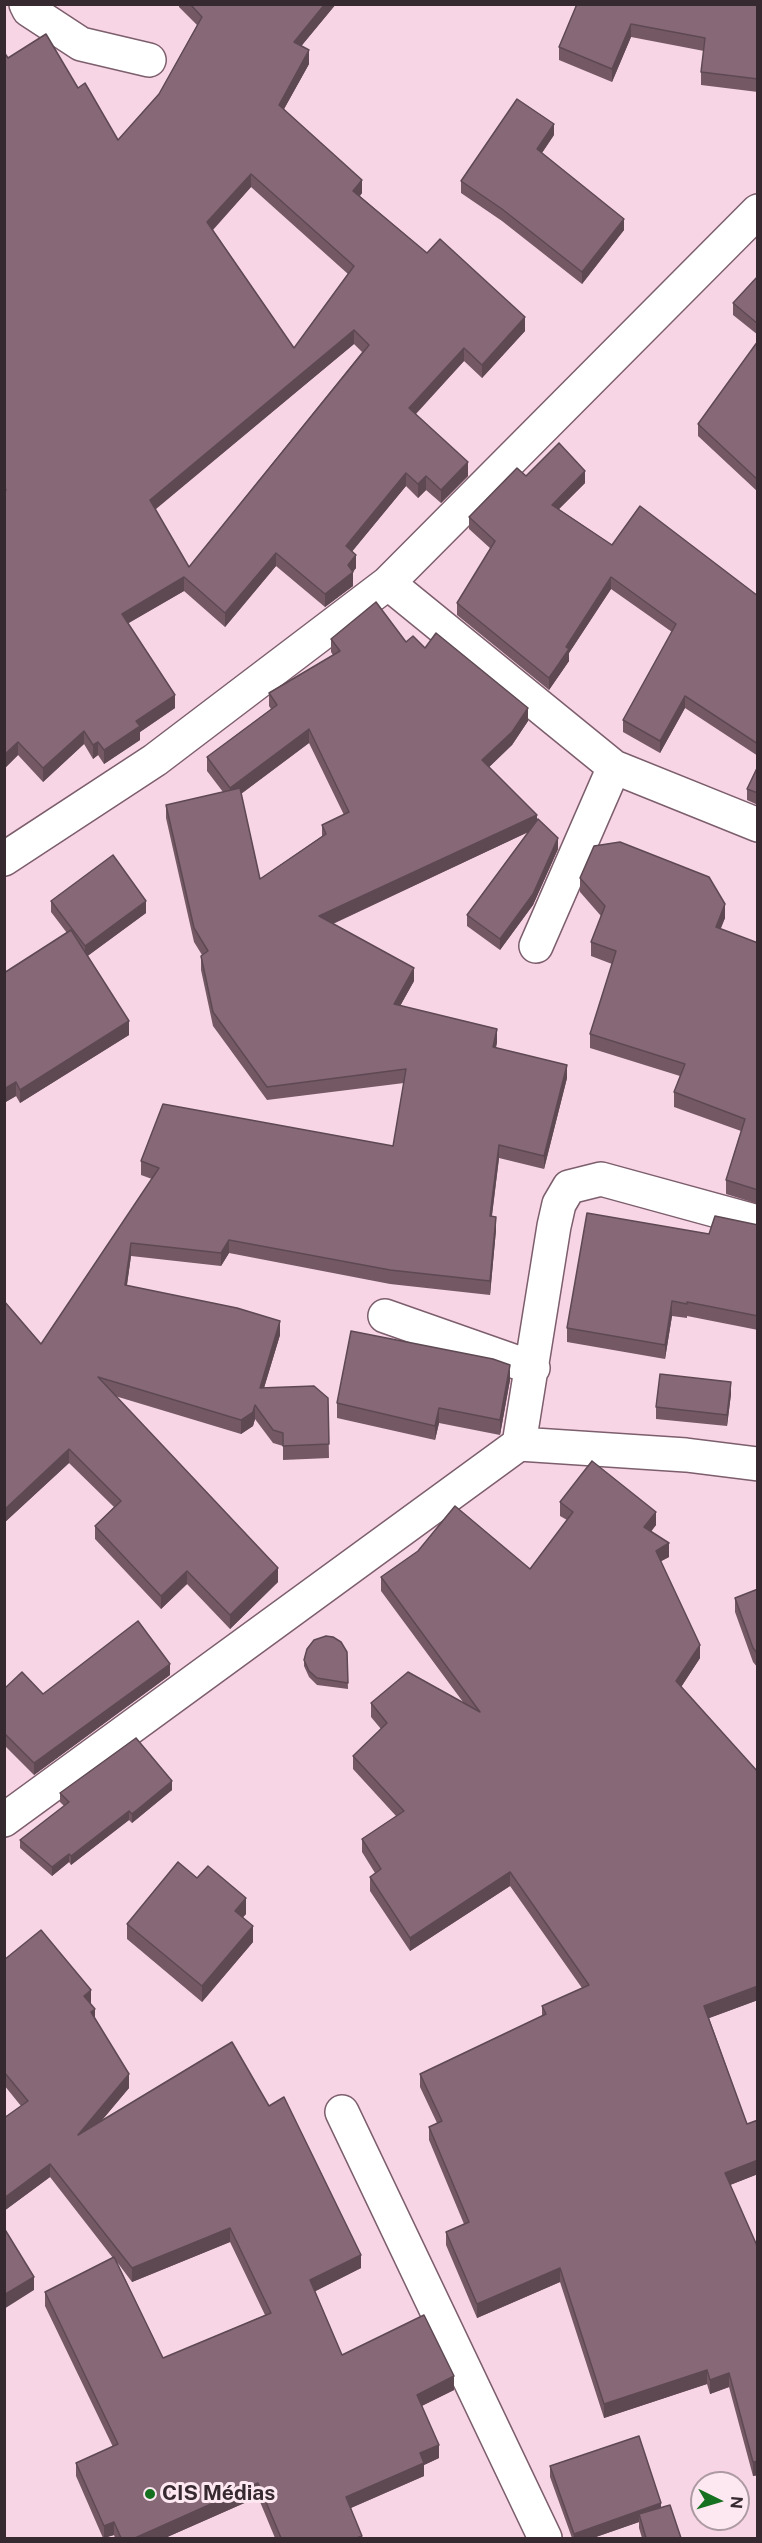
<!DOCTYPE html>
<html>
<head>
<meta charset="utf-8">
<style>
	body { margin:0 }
	#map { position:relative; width:762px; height:2543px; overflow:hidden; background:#f8d5e5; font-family:"Public Sans",sans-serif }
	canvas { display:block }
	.frame { position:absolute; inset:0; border:6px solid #36292f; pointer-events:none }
	.north { position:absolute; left:690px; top:2471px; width:60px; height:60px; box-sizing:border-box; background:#fde7f0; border:2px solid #ad9ba3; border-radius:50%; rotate:95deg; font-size:16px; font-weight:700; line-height:24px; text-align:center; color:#36292f }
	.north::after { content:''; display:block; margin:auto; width:21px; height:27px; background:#15711f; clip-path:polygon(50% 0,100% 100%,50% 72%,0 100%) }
</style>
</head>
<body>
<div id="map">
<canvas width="762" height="2543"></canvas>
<div class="frame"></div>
<div class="north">N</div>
</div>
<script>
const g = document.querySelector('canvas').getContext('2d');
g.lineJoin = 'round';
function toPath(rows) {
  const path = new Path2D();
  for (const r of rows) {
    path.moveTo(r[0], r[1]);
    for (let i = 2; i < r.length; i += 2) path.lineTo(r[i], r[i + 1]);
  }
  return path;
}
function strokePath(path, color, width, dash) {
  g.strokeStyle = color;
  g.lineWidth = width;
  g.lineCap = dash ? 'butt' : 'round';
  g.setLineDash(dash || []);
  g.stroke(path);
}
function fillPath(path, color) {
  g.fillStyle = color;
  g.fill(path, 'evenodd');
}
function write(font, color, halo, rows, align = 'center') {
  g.font = font + ' "Public Sans",sans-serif';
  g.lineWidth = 6;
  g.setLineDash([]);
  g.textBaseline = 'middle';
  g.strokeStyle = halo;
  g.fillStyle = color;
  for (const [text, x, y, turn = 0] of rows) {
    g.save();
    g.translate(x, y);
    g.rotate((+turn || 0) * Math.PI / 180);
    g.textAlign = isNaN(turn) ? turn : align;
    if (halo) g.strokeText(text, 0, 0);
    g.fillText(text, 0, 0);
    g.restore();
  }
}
const minor = toPath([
	[26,4,29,10,81,44,149,60],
	[388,583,614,767,758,825],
	[4,859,155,760,388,583,758,211],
	[536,946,614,767],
	[385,1316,533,1368],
	[519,1444,554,1226,559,1204,569,1187,601,1179,758,1222],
	[4,1820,519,1444,686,1455,758,1464],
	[342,2112,545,2538]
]);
strokePath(minor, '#7c5e6c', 36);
strokePath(minor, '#fff', 33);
fillPath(toPath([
	[179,4,336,4,301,46,309,64,284,109,362,193,360,196,427,253,525,331,482,378,464,361,416,414,468,476,441,503,426,490,418,498,406,486,352,551,356,568,353,572,353,586,325,607,276,566,225,627,184,591,128,623,175,708,140,732,140,740,104,764,98,755,93,759,84,744,43,782,18,755,4,769,4,52,8,58,78,88,118,140,159,94,197,25,179,7],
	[251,187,348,274,294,348,213,230],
	[354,344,362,352,189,567,155,509],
	[577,4,758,4,758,92,701,85,701,72,704,51,631,37,612,82,559,60,559,47],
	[554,135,542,153,624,230,582,284,502,221,461,193,461,181],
	[758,276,758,335,733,315,733,303],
	[758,341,758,492,698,436,698,424],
	[526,476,585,483,559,509,612,545,758,596,758,756,685,708,660,753,623,732,623,720,672,632,611,589,569,653,569,661,549,690,457,615,457,603,491,549,469,529,469,517],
	[331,639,406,642,425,648,528,721,512,745,489,767,537,821,558,849,533,905,500,950,467,926,467,915,528,832,333,924,414,981,400,1006,497,1042,496,1048,567,1078,544,1169,499,1158,492,1216,496,1230,490,1295,390,1284,229,1253,221,1266,131,1256,127,1285,280,1335,264,1388,328,1398,329,1458,283,1460,283,1446,273,1443,255,1419,253,1426,241,1434,115,1396,278,1582,230,1629,187,1584,161,1609,95,1539,95,1526,114,1507,69,1463,4,1523,4,1301,41,1344,152,1179,141,1175,141,1161,393,1146,404,1083,267,1100,213,1026,201,970,201,956,202,955,194,942,166,818,166,805,223,792,207,771,207,757,271,709,269,706,269,693,333,655,331,652],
	[309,743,344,815,322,825,322,836,260,879,241,794],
	[758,766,758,805,747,800,747,789],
	[580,878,725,918,720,929,758,943,758,1204,726,1194,726,1180,741,1131,674,1107,674,1092,680,1076,590,1048,590,1034,612,964,591,956,591,942,601,916,580,892],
	[51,901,146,913,87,956,129,1035,20,1103,16,1096,4,1103,4,973,67,933,51,912],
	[758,1225,758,1330,687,1316,687,1318,672,1316,665,1359,567,1342,567,1328,709,1234],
	[510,1380,500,1435,439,1423,435,1440,337,1418,337,1403],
	[731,1394,727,1426,656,1419,656,1407],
	[560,1502,656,1525,651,1531,669,1557,661,1561,700,1658,681,1687,758,1772,758,2000,709,2018,747,2124,758,2120,758,2174,730,2185,758,2248,758,2475,753,2476,729,2387,710,2394,707,2384,604,2418,560,2282,477,2318,446,2245,446,2232,464,2224,429,2140,429,2127,437,2123,420,2087,420,2074,542,2016,542,2006,582,1988,510,1886,410,1951,370,1891,370,1877,375,1873,362,1852,362,1839,396,1816,353,1769,353,1756,381,1729,371,1717,371,1703,463,1702,381,1591,381,1577,530,1569,567,1520,560,1516],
	[758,1589,758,1668,753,1662,735,1612,735,1598],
	[347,1652,348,1689,317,1685,309,1677,304,1666,304,1660],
	[170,1675,34,1775,4,1745,4,1689,43,1694],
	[172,1790,132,1823,129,1820,71,1865,69,1862,52,1876,20,1848,20,1840,64,1806,60,1802,60,1793],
	[197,1878,246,1914,243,1917,253,1942,202,2002,127,1939,127,1924],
	[4,1960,91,2004,95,2018,129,2088,101,2121,361,2268,315,2291,342,2355,454,2390,422,2406,439,2458,424,2465,424,2476,351,2508,362,2538,275,2538,258,2497,165,2538,115,2538,114,2535,103,2538,76,2476,76,2463,113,2447,45,2306,45,2292,113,2258,50,2177,4,2211,4,2118,21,2106,4,2085],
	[230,2242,265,2315,163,2358,117,2262,132,2282],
	[550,2466,661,2508,681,2538,642,2538,639,2528,639,2522,593,2538,572,2538,550,2477]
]), '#745965');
fillPath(toPath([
	[325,4,336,4,294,55,294,42],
	[631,24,631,37,612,82,612,69],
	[309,50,309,64,279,118,279,105],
	[554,124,554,135,537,160,537,149],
	[251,174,251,187,207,236,207,222],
	[362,180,362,193,353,204,353,191],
	[624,219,624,230,582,284,582,272],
	[525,317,525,331,482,378,482,365],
	[354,330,354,344,150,514,150,500],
	[464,348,464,361,409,421,409,408],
	[468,462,468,476,441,503,441,490],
	[585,471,585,483,552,516,552,505],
	[406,473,406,486,346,559,346,546],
	[426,476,426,490,418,498,418,484],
	[276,553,276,566,225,627,225,613],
	[356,555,356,568,352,573,353,572,353,586,325,607,325,594],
	[184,577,184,591,122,627,122,614],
	[611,577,611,589,569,653,569,661,549,690,549,678,566,647],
	[175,695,175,708,140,732,140,740,104,764,104,750,136,721],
	[685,696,685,708,660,753,660,741],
	[528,708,528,721,512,745,482,774,482,760],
	[309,729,309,743,230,802,230,788],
	[84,731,84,744,43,782,43,768],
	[18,742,18,755,4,769,4,755],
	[98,742,98,755,93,759,93,745],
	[537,815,537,828,319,930,319,916],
	[558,838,558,849,533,905,500,950,500,939],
	[146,901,146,913,85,958,85,946],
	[725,904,725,918,716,941,716,927],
	[414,968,414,981,394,1017,394,1004],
	[129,1021,129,1035,20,1103,20,1090],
	[497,1029,497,1042,493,1060,493,1047],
	[567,1065,567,1078,544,1169,544,1156],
	[16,1082,16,1096,4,1103,4,1089],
	[499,1145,499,1158,490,1230,490,1216],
	[496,1217,496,1230,490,1295,490,1281],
	[229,1240,229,1253,221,1266,221,1253],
	[131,1243,131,1256,125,1298,125,1285],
	[672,1301,672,1316,665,1359,665,1345],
	[280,1321,280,1335,260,1401,260,1388],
	[510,1365,510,1380,500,1435,500,1420],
	[731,1382,731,1394,727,1426,727,1415],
	[255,1405,255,1419,253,1426,241,1434,241,1420],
	[439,1408,439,1423,435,1440,435,1426],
	[69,1449,69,1463,4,1523,4,1510],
	[656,1512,656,1525,644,1541,644,1527],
	[669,1543,669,1557,656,1564,656,1551],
	[278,1568,278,1582,230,1629,230,1615],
	[187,1571,187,1584,161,1609,161,1596],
	[700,1645,700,1658,676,1695,676,1681],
	[170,1664,170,1675,34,1775,34,1763],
	[172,1781,172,1790,132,1823,132,1814],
	[129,1811,129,1820,71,1865,71,1856],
	[69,1854,69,1862,52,1876,52,1867],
	[510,1872,510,1886,410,1951,410,1938],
	[246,1898,246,1914,235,1926,235,1911],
	[253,1926,253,1942,202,2002,202,1986],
	[758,1986,758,2000,704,2020,704,2006],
	[91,1990,91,2004,84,2010,84,1996],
	[95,2009,95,2022,91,2012],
	[129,2074,129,2088,78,2149,78,2135],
	[758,2160,758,2174,725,2187,725,2173],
	[50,2164,50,2177,4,2211,4,2198],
	[230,2228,230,2242,132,2282,132,2268],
	[361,2255,361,2268,310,2294,310,2280],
	[560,2268,560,2282,477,2318,477,2304],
	[34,2277,34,2290,4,2309,4,2295],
	[707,2370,707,2384,604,2418,604,2404],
	[729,2373,729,2387,710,2394,710,2380],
	[454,2376,454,2390,417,2408,417,2395],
	[439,2445,439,2458,424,2465,424,2476,346,2510,346,2497,420,2453],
	[758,2461,758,2475,753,2476,753,2462],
	[258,2483,258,2497,165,2538,135,2538],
	[661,2503,661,2514,639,2514,639,2522,593,2538,574,2538,574,2534],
	[114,2522,114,2535,104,2538,104,2526]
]), '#5e4953');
const building = toPath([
	[190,4,325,4,294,42,309,50,279,105,362,180,353,191,427,253,440,239,525,317,482,365,464,348,409,408,468,462,441,490,426,476,418,484,406,473,346,546,356,555,348,565,353,572,325,594,276,553,225,613,184,577,122,614,175,695,136,721,140,726,104,750,98,742,93,745,84,731,43,768,18,742,4,755,4,491,6,490,4,486,4,52,8,58,46,34,78,88,85,83,118,140,159,94,202,17,190,4],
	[251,174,354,266,294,348,207,222,251,174],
	[354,330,369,345,189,567,150,500,354,330],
	[577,4,758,4,758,79,701,72,705,38,631,24,612,69,559,47,577,4],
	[517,99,554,124,537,149,624,219,582,272,502,209,461,181,517,99],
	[758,276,758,324,733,303,758,276],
	[758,341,758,480,698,424,758,341],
	[559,443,585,471,552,505,612,545,640,506,758,596,758,744,685,696,660,741,623,720,676,624,611,577,566,647,569,649,549,678,457,603,495,541,469,517,517,468,526,476,559,443],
	[376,602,406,642,413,636,425,648,436,633,528,708,512,732,482,760,537,815,319,916,414,968,394,1004,497,1029,493,1047,567,1065,544,1156,499,1145,490,1216,496,1217,490,1281,390,1270,229,1240,221,1253,131,1243,125,1285,237,1308,280,1321,260,1388,314,1386,328,1398,329,1444,283,1446,283,1433,273,1430,255,1405,253,1412,241,1420,98,1377,278,1568,230,1615,187,1571,161,1596,95,1526,121,1501,69,1449,4,1510,4,1301,41,1344,159,1168,141,1161,163,1104,393,1146,406,1069,267,1087,213,1012,201,956,208,951,194,928,166,805,240,788,260,879,326,834,322,825,349,812,309,729,230,788,207,757,277,705,269,693,340,651,331,639,376,602],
	[758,766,758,793,747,789,758,766],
	[538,819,558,838,533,894,500,939,467,915,538,819],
	[620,842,709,877,725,904,716,927,758,943,758,1190,726,1180,745,1119,674,1092,685,1064,590,1034,616,951,591,942,605,906,580,878,594,846,620,842],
	[113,855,146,901,85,946,51,901,113,855],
	[71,930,129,1021,20,1090,16,1082,4,1089,4,973,71,930],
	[587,1213,709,1234,715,1216,758,1225,758,1316,687,1302,687,1304,672,1301,665,1345,567,1328,587,1213],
	[351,1331,493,1359,510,1365,500,1420,439,1408,435,1426,337,1403,351,1331],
	[660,1374,731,1382,727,1415,656,1407,660,1374],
	[592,1461,656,1512,644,1527,669,1543,656,1551,700,1645,676,1681,758,1772,758,1986,704,2006,747,2124,758,2120,758,2160,725,2173,758,2248,758,2461,753,2462,729,2373,710,2380,707,2370,604,2404,560,2268,477,2304,446,2232,469,2222,429,2127,442,2121,420,2074,546,2014,542,2006,589,1985,510,1872,410,1938,370,1877,381,1869,362,1839,404,1811,353,1756,387,1723,371,1703,408,1672,480,1712,381,1577,418,1551,455,1506,530,1569,573,1512,560,1502,592,1461],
	[758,1589,758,1654,753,1648,735,1598,758,1589],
	[138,1621,170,1664,34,1763,4,1733,4,1689,22,1672,43,1694,138,1621],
	[326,1636,333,1637,341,1642,347,1652,348,1683,317,1678,309,1671,304,1660,307,1649,314,1640,326,1636],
	[136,1738,172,1781,132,1814,129,1811,71,1856,69,1854,52,1867,20,1840,69,1802,60,1793,136,1738],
	[178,1862,197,1878,208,1866,246,1898,235,1911,253,1926,202,1986,127,1924,178,1862],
	[41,1930,91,1990,84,1996,95,2009,91,2012,129,2074,78,2135,232,2042,269,2106,284,2097,361,2255,310,2280,342,2355,424,2315,454,2376,417,2395,439,2445,420,2453,424,2463,346,2497,362,2536,357,2538,281,2538,258,2483,135,2538,121,2538,114,2522,104,2526,76,2463,118,2444,45,2292,114,2257,163,2358,271,2313,230,2228,132,2268,50,2164,4,2198,4,2118,28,2101,4,2072,4,1960,41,1930],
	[4,2228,34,2277,4,2295,4,2228],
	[639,2436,661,2503,574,2534,550,2466,639,2436],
	[670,2505,681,2538,646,2538,639,2514,670,2505]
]);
fillPath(building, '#876876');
strokePath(building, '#5e4953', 1.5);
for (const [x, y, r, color] of [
	[150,2494,6,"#15711f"]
]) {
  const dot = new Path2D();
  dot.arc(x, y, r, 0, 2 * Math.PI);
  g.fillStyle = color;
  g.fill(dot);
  strokePath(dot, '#fde7f0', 2);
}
write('bold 21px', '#36292f', '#fde7f0', [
	["CIS Médias",162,2494]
], 'left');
</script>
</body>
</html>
